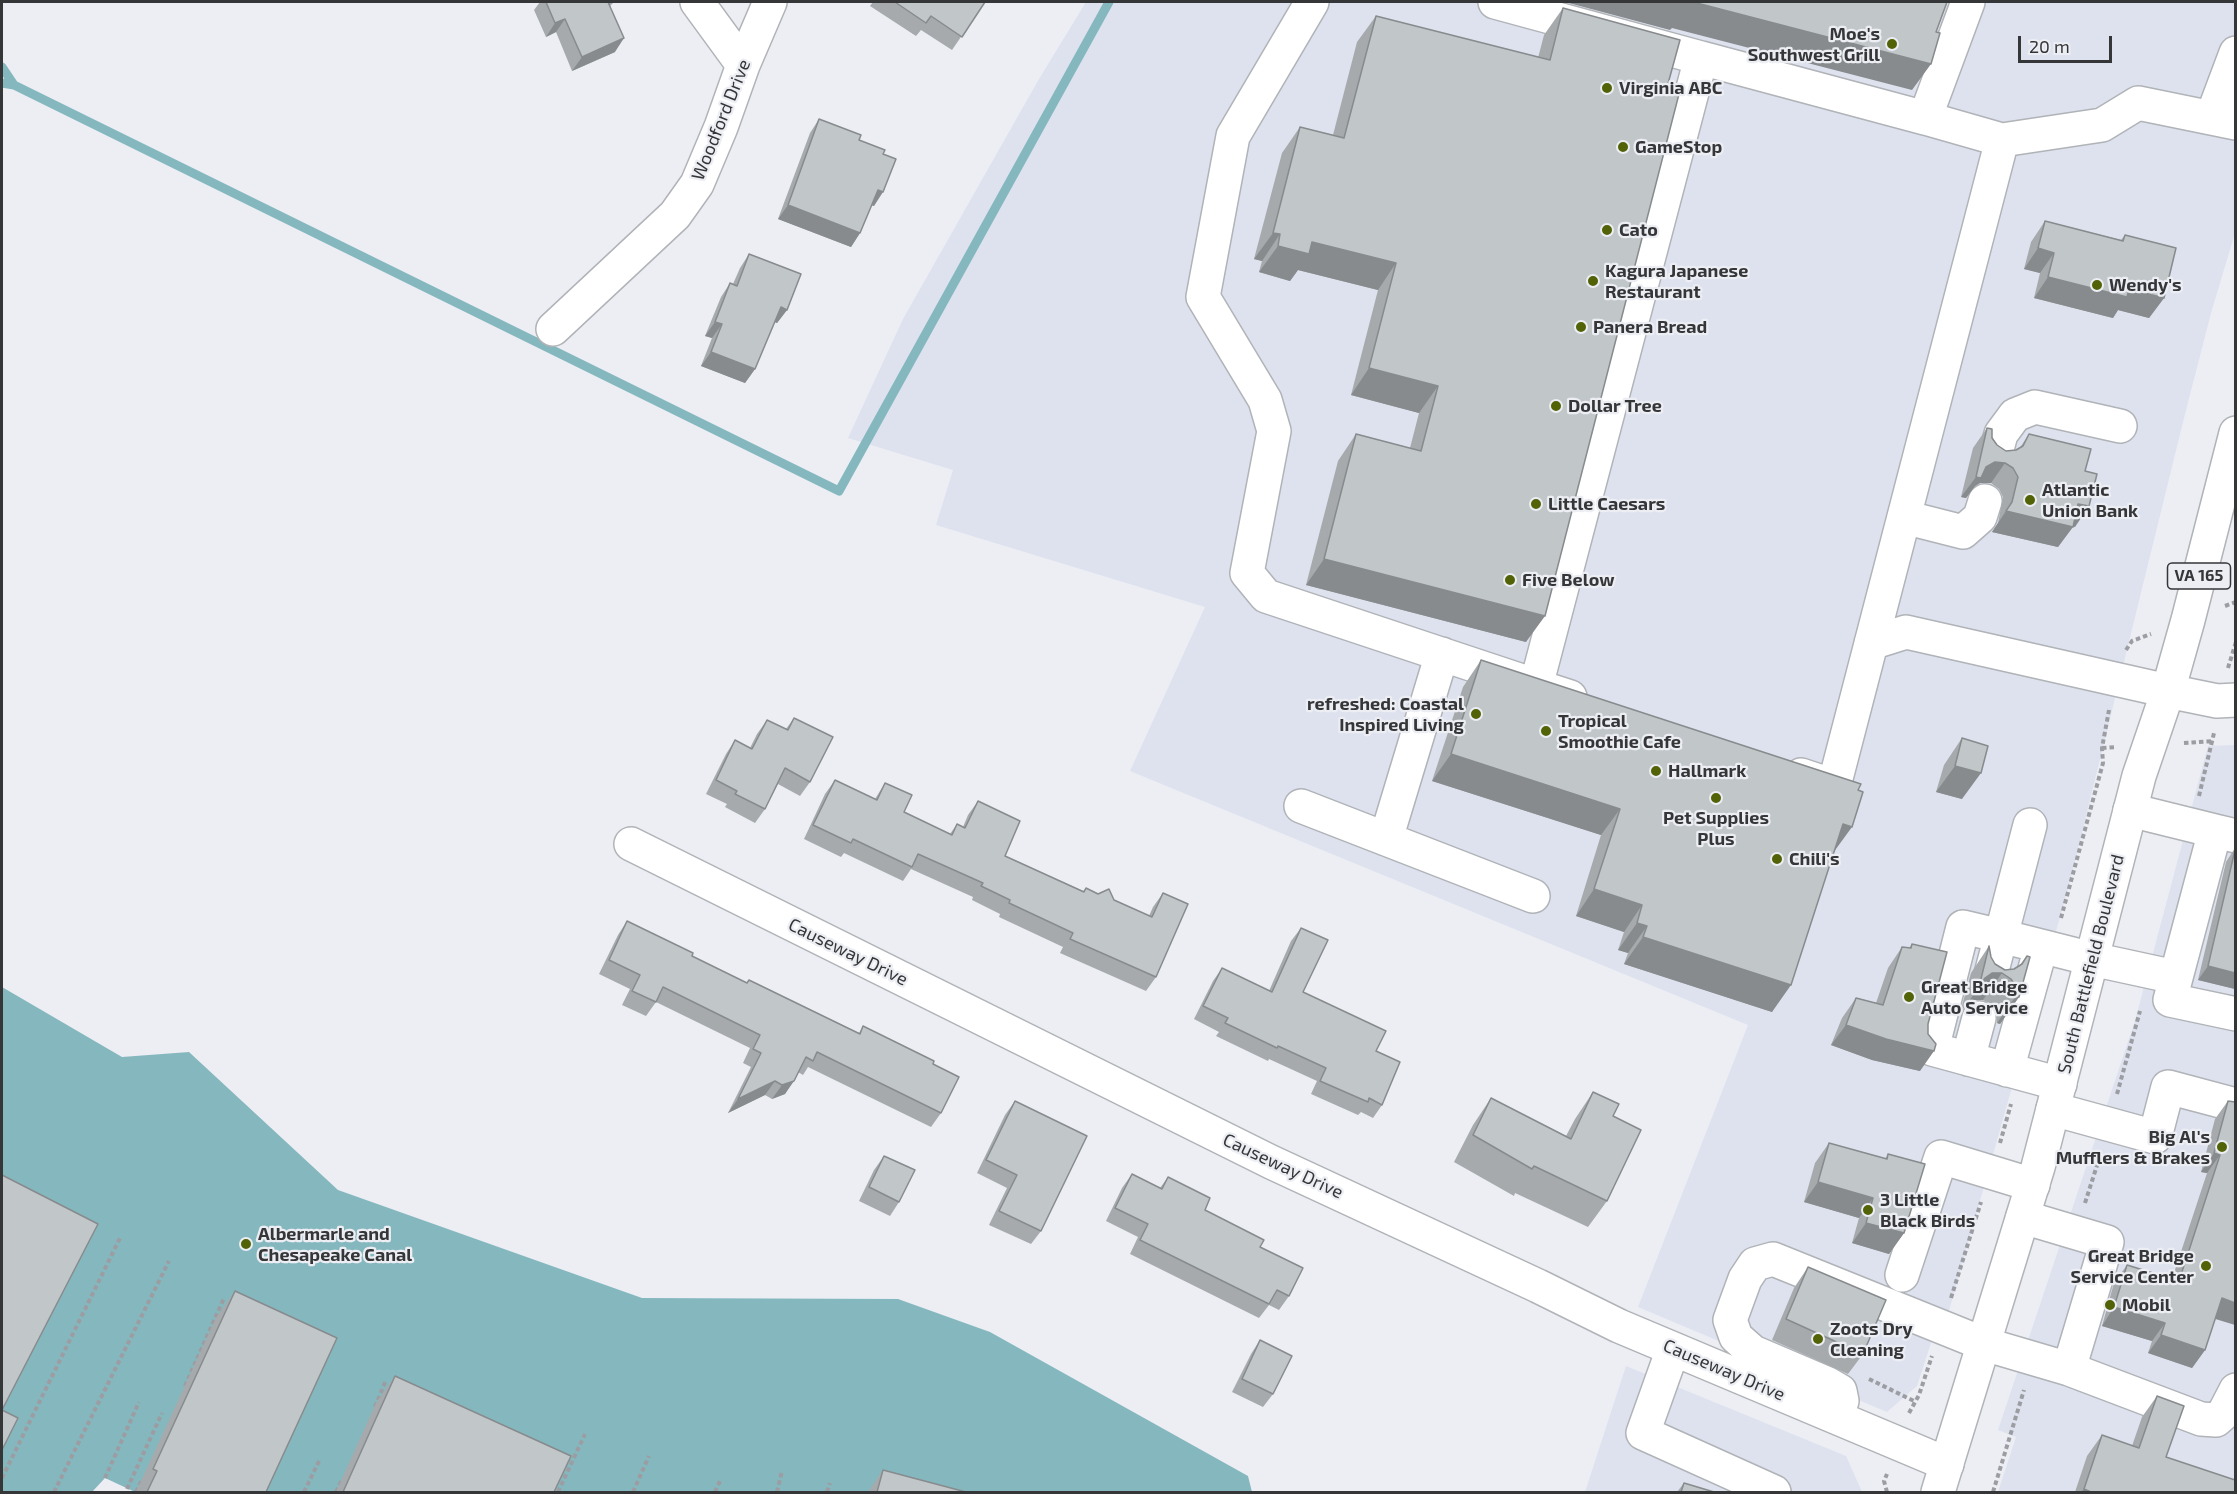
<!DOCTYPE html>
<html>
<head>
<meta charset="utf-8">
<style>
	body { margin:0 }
	#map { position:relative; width:2237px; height:1494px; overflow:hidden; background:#eceef4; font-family:"Exo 2",sans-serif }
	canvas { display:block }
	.frame { position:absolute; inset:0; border:3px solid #353638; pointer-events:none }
	.scale { position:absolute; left:2018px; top:36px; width:94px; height:27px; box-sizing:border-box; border:3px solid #353638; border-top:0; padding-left:8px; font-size:18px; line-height:21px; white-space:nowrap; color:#353638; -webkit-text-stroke:4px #eceef4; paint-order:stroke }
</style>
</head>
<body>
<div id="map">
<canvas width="2237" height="1494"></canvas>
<div class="frame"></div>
<div class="scale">20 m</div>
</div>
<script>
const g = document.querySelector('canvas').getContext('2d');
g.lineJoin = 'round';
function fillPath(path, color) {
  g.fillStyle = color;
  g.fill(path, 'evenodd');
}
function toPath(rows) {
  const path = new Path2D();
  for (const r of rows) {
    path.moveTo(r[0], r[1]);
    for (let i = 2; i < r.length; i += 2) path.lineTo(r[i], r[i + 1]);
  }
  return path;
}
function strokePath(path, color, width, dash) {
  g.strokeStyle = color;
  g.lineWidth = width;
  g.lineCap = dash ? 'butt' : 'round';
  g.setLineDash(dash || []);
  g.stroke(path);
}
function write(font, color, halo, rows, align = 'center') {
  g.font = font + ' "Exo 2",sans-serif';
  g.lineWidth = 4.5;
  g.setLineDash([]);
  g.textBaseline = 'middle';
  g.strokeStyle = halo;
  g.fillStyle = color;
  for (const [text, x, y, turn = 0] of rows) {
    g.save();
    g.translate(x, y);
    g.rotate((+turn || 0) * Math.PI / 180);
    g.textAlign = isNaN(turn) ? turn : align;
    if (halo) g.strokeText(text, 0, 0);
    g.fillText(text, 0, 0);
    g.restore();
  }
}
fillPath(toPath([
	[1086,2,2235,2,2235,233,2211,313,2184,418,2069,885,1948,1314,1941,1312,1917,1386,1887,1412,1638,1307,1748,1025,1130,771,1205,607,936,525,953,470,848,438,903,319,1039,79],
	[2235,745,2235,1492,1998,1492,2016,1437,1998,1430,2135,1021,2208,746],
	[1626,1366,1846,1456,1862,1492,1585,1492]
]), '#dde2ee');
fillPath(toPath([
	[2,987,122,1057,189,1052,338,1190,642,1298,898,1299,990,1332,1248,1476,1252,1492,135,1492,105,1478,92,1492,2,1492]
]), '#85b8be');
strokePath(toPath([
	[2,67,14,85],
	[2,83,14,85,839,491,1109,2]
]), '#85b8be', 9);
const minor = toPath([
	[697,2,743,65],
	[1312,2,1233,136,1203,297,1265,400,1274,431,1247,573,1266,596,1519,680],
	[1495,2,1701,58],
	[2212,117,2236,53],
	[1925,118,2002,140,2102,125,2138,103,2236,123],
	[553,329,675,215,697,184,721,127,743,65,770,2],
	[1996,453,2001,434,2015,415,2035,407,2120,426],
	[1904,517,1963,532,1980,517,1985,501],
	[1871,643,1906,632,2168,691],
	[1570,697,1536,686,1701,58,1925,118,1968,2],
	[1801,775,1834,786,2002,140],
	[1301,806,1533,896],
	[2130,810,2215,831],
	[2030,825,2001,936,2092,959,2175,977],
	[2236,836,2215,831,2170,1000,2236,1014],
	[1386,839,1442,654],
	[631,844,1271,1162,1538,1286,1619,1326,1947,1464],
	[1990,978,2001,936,1963,927,1932,1049,2060,1084],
	[1968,1059,1979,1018],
	[2007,1070,2041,947],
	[2053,1109,2155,1137,2168,1087,2236,1105],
	[1902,1275,1941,1157,2033,1185],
	[1673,1349,1643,1433,1774,1492],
	[2069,1369,2201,1419,2216,1420,2224,1413,2236,1390],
	[1836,1417,1842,1401,1840,1391,1828,1384,1753,1352,1736,1337,1730,1320,1745,1279,1755,1264,1773,1259,1984,1344,2069,1369,2107,1242,2023,1217]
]);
const major = toPath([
	[2168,691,2217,701,2236,700],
	[1938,1492,2038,1167,2139,776,2168,691,2188,620,2236,433]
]);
strokePath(minor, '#b0b3b7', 36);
strokePath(major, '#b0b3b7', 36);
strokePath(toPath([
	[2225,606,2236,602],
	[2126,650,2132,641,2151,634],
	[2228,668,2236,642],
	[2184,743,2213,741],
	[2102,748,2117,747],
	[2199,796,2214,733],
	[2061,918,2103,763,2102,748,2109,710],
	[2117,1094,2140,1011],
	[2000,1143,2011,1104],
	[2085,1203,2100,1156],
	[1951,1298,1981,1202],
	[1869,1379,1914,1401],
	[185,1386,224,1298],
	[375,1407,386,1380],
	[1909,1413,1919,1395,1932,1356],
	[2,1478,121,1236],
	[105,1478,139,1402],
	[127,1489,162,1413],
	[54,1492,169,1261],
	[136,1492,142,1480],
	[304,1492,320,1459],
	[336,1492,342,1480],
	[558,1492,585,1434],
	[633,1492,649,1456],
	[715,1492,720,1481],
	[777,1492,782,1471],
	[827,1492,830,1483],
	[1887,1492,1884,1481,1887,1474],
	[1993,1492,2024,1390]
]), '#9c9da2', 4, [4.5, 3]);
strokePath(minor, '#fff', 33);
strokePath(major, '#fff', 33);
fillPath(toPath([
	[540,2,614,2,610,6,615,52,572,71,556,32,546,37,534,10],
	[873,2,985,2,952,50,921,30,916,36,870,6],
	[1563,8,1526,642,1306,585,1338,461,1356,434,1410,448,1419,413,1351,395,1378,290,1298,270,1290,281,1259,272,1262,261,1254,259,1282,153,1300,127,1333,135,1357,42,1376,16,1538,58,1544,35],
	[819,119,859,140,883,154,874,206,872,205,860,233,851,247,778,219,810,133],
	[2045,221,2121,240,2125,235,2164,298,2149,318,2118,310,2113,318,2034,298,2040,273,2024,269,2031,242],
	[749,254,787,310,777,323,775,322,755,369,745,383,701,366,712,338,705,336,721,297,730,283,733,284,740,268],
	[1987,428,1997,445,2006,451,2016,450,2019,449,2029,434,2085,471,2075,527,2073,526,2058,547,1992,532,1998,523,2003,497,1999,489,1991,483,1980,483,1975,486,1966,498,1961,497,1973,448],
	[1481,660,1833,853,1772,1012,1624,964,1628,953,1618,950,1624,932,1576,916,1601,835,1432,781,1463,687],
	[794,718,810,782,800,796,778,784,765,809,755,823,725,807,727,804,706,794,726,754,735,740,750,748,757,734,767,720,786,729],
	[1962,738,1962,799,1936,792,1944,765],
	[835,780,875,799,885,783,904,812,950,834,957,824,963,827,968,815,978,801,1005,856,1083,891,1086,888,1149,916,1153,907,1163,893,1156,977,1146,991,1060,953,1063,947,999,917,1000,914,972,900,973,897,911,869,903,881,844,853,841,857,804,839,825,794],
	[2235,848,2235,989,2198,980,2226,862],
	[627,921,692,956,747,983,749,980,859,1033,863,1026,933,1064,941,1113,931,1127,808,1067,803,1075,798,1072,785,1094,772,1099,765,1095,728,1113,751,1067,743,1063,750,1048,656,1002,646,1016,622,1005,630,989,599,974,618,935],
	[1301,928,1303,992,1376,1051,1382,1105,1373,1118,1361,1112,1358,1115,1311,1094,1317,1081,1269,1059,1268,1061,1216,1036,1219,1032,1194,1019,1213,981,1222,968,1269,991,1291,941],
	[1912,944,1928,1024,1920,1071,1872,1060,1831,1045,1842,1018,1856,998,1876,1003,1888,968,1902,947,1909,948],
	[1989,946,1991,957,1995,964,2005,970,2014,969,2020,965,2027,956,2019,997,2000,1024,1997,1023,1997,1014,1993,1005,1983,1000,1974,1000,1967,1004,1960,1013,1971,973],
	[1593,1092,1613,1116,1607,1201,1588,1227,1515,1193,1514,1196,1454,1162,1473,1125,1491,1098,1566,1136,1575,1119],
	[1015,1101,1041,1231,1031,1244,989,1225,1007,1188,977,1173,1005,1115],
	[2228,1101,2215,1319,2205,1350,2192,1368,2148,1353,2152,1341,2102,1326,2114,1283,2127,1265,2172,1279,2207,1173,2201,1172,2215,1119],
	[1829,1143,1885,1159,1888,1154,1904,1233,1889,1254,1852,1243,1859,1218,1804,1202,1815,1163],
	[884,1156,899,1202,890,1216,859,1201,874,1170],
	[1132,1174,1160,1188,1168,1177,1205,1210,1260,1247,1289,1296,1279,1310,1269,1305,1259,1318,1130,1254,1138,1237,1106,1221,1122,1188],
	[1808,1267,1863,1354,1848,1374,1772,1340,1794,1288],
	[235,1291,266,1492,136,1492,216,1318],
	[1260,1340,1273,1394,1263,1407,1232,1392,1251,1354],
	[395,1376,554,1492,336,1492,376,1403],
	[2157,1396,2166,1457,2235,1492,2075,1492,2087,1456,2102,1435,2132,1446,2142,1417],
	[883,1470,966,1492,868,1492],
	[1684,1483,1714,1492,1677,1492]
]), '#a6aaad');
fillPath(toPath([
	[1565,2,1693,2,1931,64,1912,90,1672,28,1670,30],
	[565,19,556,32,546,37,555,23],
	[624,38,615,52,572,71,582,57],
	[878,190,883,192,874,206,868,204],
	[788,205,860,233,851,247,778,219],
	[1273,233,1280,234,1262,261,1254,259],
	[1312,242,1396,263,1378,290,1298,270,1290,281,1259,272,1278,246],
	[2038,248,2054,253,2040,273,2024,269],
	[2048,277,2129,289,2164,298,2149,318,2118,310,2113,318,2034,298],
	[781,307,787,310,777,323,772,321],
	[715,322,722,324,712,338,705,336],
	[711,352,755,369,745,383,701,366],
	[1369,368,1438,386,1419,413,1351,395],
	[1995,462,2005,463,1991,483,1980,483,1975,486,1966,498,1961,497,1976,477,1986,467],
	[2078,504,2089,506,2075,527,2064,524],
	[2006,511,2073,527,2058,547,1992,532],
	[1324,559,1545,616,1526,642,1306,585],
	[1451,754,1620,809,1601,835,1432,781],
	[1955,766,1981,773,1962,799,1936,792],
	[1843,824,1852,827,1833,853],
	[1594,889,1642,905,1624,932,1576,916],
	[1637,923,1647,926,1628,953,1618,950],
	[1643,937,1791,985,1772,1012,1624,964],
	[2208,966,2235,973,2235,989,2198,980],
	[1992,973,2002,973,1983,1000,1974,1000,1967,1004,1985,978],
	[2016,996,2019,997,2000,1024,1997,1023],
	[1846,1025,1934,1051,1920,1071,1872,1060,1831,1045],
	[775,1081,765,1095,728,1113,738,1099],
	[794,1081,785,1094,772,1099,782,1085],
	[2214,1153,2220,1155,2207,1173,2201,1172],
	[1818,1182,1873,1198,1859,1218,1804,1202],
	[1866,1223,1904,1233,1889,1254,1852,1243],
	[2222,1298,2235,1303,2235,1325,2209,1317],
	[2114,1307,2165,1323,2152,1341,2102,1326],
	[2161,1335,2205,1350,2192,1368,2148,1353],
	[2084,1489,2091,1492,2081,1492]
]), '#878b8d');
const building = toPath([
	[546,2,609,2,608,2,624,38,582,57,565,19,555,23,546,2],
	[895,2,985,2,962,37,931,16,926,23,895,2],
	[1693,2,1947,2,1936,32,1940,33,1931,64,1693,2],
	[1563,8,1680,40,1666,91,1679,94,1545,616,1324,559,1356,434,1421,451,1438,386,1369,368,1396,263,1312,242,1309,254,1278,246,1280,234,1273,233,1300,127,1344,138,1376,16,1550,60,1563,8],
	[819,119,861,135,859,140,885,150,883,154,896,159,883,192,878,190,860,233,788,205,819,119],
	[2045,221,2123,241,2125,235,2176,248,2164,298,2129,289,2127,297,2048,277,2054,253,2038,248,2045,221],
	[749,254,801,274,787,310,781,307,755,369,711,352,722,324,715,322,730,283,737,286,749,254],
	[1987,428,1992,429,1992,438,1997,445,2006,451,2016,450,2023,446,2029,434,2091,449,2085,471,2097,474,2089,506,2078,504,2073,527,2006,511,2012,502,2018,477,2013,468,2005,463,1995,462,1986,467,1981,478,1976,477,1987,428],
	[1481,660,1861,784,1858,790,1863,792,1852,827,1843,824,1791,985,1643,937,1647,926,1637,923,1642,905,1594,889,1620,809,1451,754,1481,660],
	[794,718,833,737,810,782,785,768,765,809,735,794,737,791,716,780,735,740,752,749,767,720,788,730,794,718],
	[1962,738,1988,746,1981,773,1955,766,1962,738],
	[835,780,877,800,885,783,912,795,904,812,952,835,957,824,965,828,978,801,1020,821,1005,856,1084,892,1086,888,1098,894,1109,889,1114,900,1152,917,1163,893,1188,904,1156,977,1070,939,1073,933,1009,903,1010,900,981,886,983,883,918,854,912,867,853,839,851,843,813,825,835,780],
	[2235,850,2235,973,2208,966,2235,850],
	[627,921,693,953,692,956,747,983,749,980,860,1034,863,1026,934,1061,933,1064,959,1077,941,1113,817,1052,813,1061,806,1057,794,1081,782,1085,775,1081,738,1099,761,1053,753,1049,760,1035,663,987,656,1002,632,991,640,975,609,960,627,921],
	[1301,928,1328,940,1303,992,1386,1031,1376,1051,1400,1062,1382,1105,1369,1098,1368,1102,1320,1081,1326,1068,1278,1046,1277,1048,1225,1023,1228,1018,1203,1006,1222,968,1272,992,1301,928],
	[1912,944,1947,952,1928,1024,1928,1034,1936,1044,1934,1051,1886,1039,1846,1025,1856,998,1883,1005,1902,947,1911,948,1912,944],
	[1989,946,1991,957,1995,964,2005,970,2014,969,2022,964,2027,956,2030,957,2019,997,2016,996,2016,987,2011,979,2002,973,1992,973,1985,978,1979,987,1989,946],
	[1593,1092,1619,1104,1613,1116,1641,1130,1607,1201,1534,1166,1532,1169,1473,1135,1491,1098,1571,1139,1593,1092],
	[1015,1101,1087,1136,1041,1231,999,1211,1017,1175,986,1160,1015,1101],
	[2228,1101,2235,1102,2235,1303,2222,1298,2205,1350,2161,1335,2165,1323,2114,1307,2127,1265,2179,1281,2220,1155,2214,1153,2228,1101],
	[1829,1143,1887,1159,1888,1154,1925,1164,1904,1233,1866,1223,1873,1198,1818,1182,1829,1143],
	[884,1156,915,1170,899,1202,869,1187,884,1156],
	[1132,1174,1162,1189,1168,1177,1210,1198,1205,1210,1264,1240,1260,1247,1303,1268,1289,1296,1277,1290,1269,1304,1140,1240,1148,1224,1115,1208,1132,1174],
	[2,1175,98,1224,2,1410,18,1418,2,1450,2,1175],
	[1808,1267,1886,1300,1863,1354,1786,1319,1808,1267],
	[235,1291,337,1338,266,1492,147,1492,157,1471,153,1469,235,1291],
	[1260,1340,1292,1356,1273,1394,1242,1379,1260,1340],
	[395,1376,571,1456,554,1492,343,1492,395,1376],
	[2157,1396,2184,1406,2166,1457,2235,1480,2235,1492,2091,1492,2084,1489,2102,1435,2139,1448,2157,1396],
	[883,1470,966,1492,877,1492,883,1470],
	[1684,1483,1714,1492,1681,1492,1684,1483]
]);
fillPath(building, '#c1c6c9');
strokePath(building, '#878b8d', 1.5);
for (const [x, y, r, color] of [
	[1892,44,6,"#526207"],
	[1607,88,6,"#526207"],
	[1623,147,6,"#526207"],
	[1607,230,6,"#526207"],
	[1593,281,6,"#526207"],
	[2097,285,6,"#526207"],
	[1581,327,6,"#526207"],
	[1556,406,6,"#526207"],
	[2030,500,6,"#526207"],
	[1536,504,6,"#526207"],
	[1510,580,6,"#526207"],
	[1476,714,6,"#526207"],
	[1546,731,6,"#526207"],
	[1656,771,6,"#526207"],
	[1716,798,6,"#526207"],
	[1777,859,6,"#526207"],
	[1909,997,6,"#526207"],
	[2222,1147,6,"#526207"],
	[1868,1210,6,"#526207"],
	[246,1244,6,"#526207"],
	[2206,1266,6,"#526207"],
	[2110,1305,6,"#526207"],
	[1818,1339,6,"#526207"]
]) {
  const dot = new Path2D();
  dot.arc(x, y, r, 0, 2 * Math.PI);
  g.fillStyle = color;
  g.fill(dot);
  strokePath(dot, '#eceef4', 2);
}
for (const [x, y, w] of [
	[2199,576,63]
]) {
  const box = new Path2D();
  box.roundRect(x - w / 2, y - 13, w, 26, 4.5);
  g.fillStyle = '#eceef4';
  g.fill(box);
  strokePath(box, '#353638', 1.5);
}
write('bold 16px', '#353638', null, [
	["VA 165",2199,576]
]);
write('bold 18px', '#353638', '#eceef4', [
	["Moe's",1880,34,"right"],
	["Southwest Grill",1880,55,"right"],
	["Virginia ABC",1619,88],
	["GameStop",1635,147],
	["Cato",1619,230],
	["Kagura Japanese",1605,271],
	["Restaurant",1605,292],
	["Wendy's",2109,285],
	["Panera Bread",1593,327],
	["Dollar Tree",1568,406],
	["Atlantic",2042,490],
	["Union Bank",2042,511],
	["Little Caesars",1548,504],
	["Five Below",1522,580],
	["refreshed: Coastal",1464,704,"right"],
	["Inspired Living",1464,725,"right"],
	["Tropical",1558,721],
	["Smoothie Cafe",1558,742],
	["Hallmark",1668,771],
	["Pet Supplies",1716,818,"center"],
	["Plus",1716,839,"center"],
	["Chili's",1789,859],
	["Great Bridge",1921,987],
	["Auto Service",1921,1008],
	["Big Al's",2210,1137,"right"],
	["Mufflers & Brakes",2210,1158,"right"],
	["3 Little",1880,1200],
	["Black Birds",1880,1221],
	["Albermarle and",258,1234],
	["Chesapeake Canal",258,1255],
	["Great Bridge",2194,1256,"right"],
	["Service Center",2194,1277,"right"],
	["Mobil",2122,1305],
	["Zoots Dry",1830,1329],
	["Cleaning",1830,1350]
], 'left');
write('18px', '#353638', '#eceef4', [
	["Woodford Drive",721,120,-68],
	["Causeway Drive",848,952,26],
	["South Battlefield Boulevard",2091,964,-76],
	["Causeway Drive",1283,1166,25],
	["Causeway Drive",1724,1370,23]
]);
</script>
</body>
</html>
